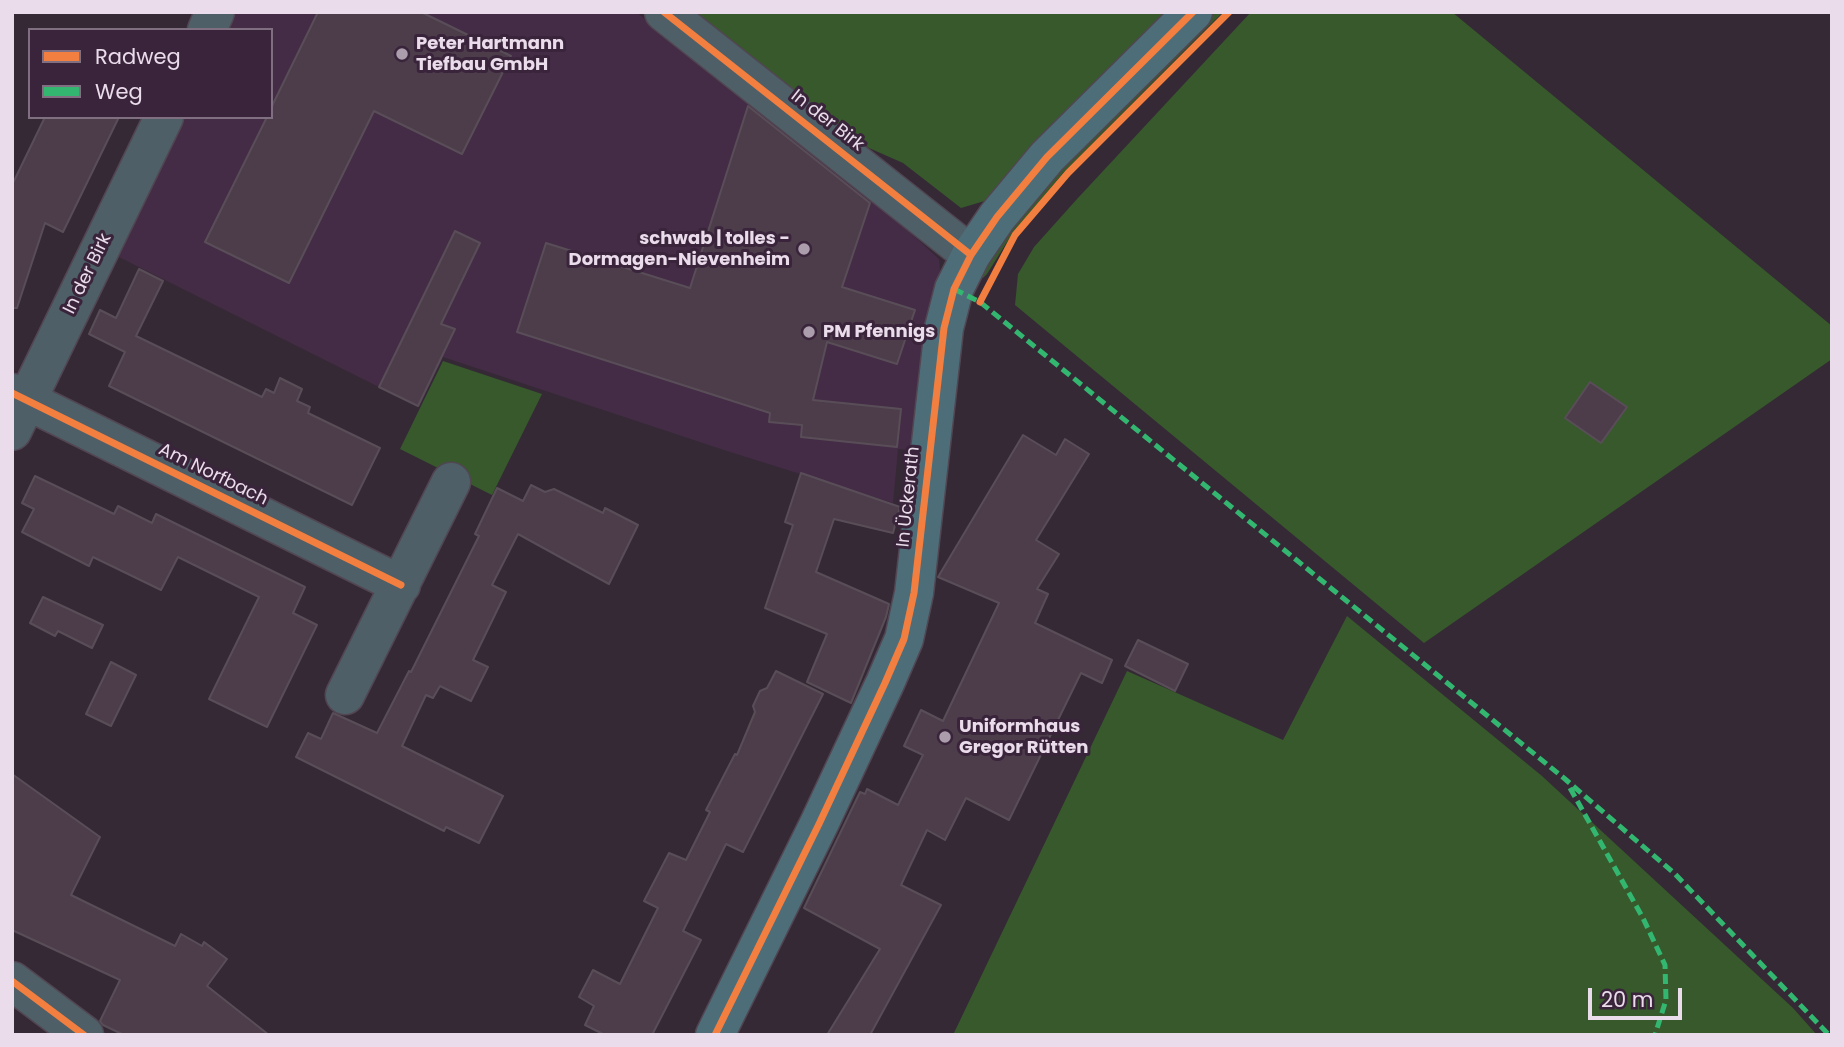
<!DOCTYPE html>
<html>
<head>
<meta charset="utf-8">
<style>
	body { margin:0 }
	#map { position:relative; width:1844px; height:1047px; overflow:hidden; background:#352936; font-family:Poppins,sans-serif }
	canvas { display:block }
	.frame { position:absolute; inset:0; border:14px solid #eadcea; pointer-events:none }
	.legend { position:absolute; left:28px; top:28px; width:245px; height:91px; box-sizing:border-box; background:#39243b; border:2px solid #806e81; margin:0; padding:9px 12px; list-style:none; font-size:21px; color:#eadcea }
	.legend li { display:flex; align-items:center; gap:14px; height:35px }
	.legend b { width:35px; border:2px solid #806e81 }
	.scale { position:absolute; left:1588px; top:988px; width:94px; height:32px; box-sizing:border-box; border:4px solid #eadcea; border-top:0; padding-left:9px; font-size:21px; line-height:24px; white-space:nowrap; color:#eadcea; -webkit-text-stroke:5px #39243b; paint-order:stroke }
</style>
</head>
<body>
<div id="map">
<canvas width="1844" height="1047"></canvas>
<div class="frame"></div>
<ul class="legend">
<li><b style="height:9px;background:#f27e40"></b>Radweg</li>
<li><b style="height:9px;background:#33b770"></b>Weg</li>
</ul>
<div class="scale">20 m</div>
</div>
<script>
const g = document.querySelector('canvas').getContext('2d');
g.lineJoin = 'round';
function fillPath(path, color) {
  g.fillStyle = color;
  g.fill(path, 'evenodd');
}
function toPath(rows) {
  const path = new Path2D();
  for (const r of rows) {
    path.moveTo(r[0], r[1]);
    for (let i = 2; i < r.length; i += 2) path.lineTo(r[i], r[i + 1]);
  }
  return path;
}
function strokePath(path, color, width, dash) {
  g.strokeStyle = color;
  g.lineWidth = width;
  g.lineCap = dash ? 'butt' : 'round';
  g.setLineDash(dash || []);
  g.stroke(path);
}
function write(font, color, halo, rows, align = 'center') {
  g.font = font + ' Poppins,sans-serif';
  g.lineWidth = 6;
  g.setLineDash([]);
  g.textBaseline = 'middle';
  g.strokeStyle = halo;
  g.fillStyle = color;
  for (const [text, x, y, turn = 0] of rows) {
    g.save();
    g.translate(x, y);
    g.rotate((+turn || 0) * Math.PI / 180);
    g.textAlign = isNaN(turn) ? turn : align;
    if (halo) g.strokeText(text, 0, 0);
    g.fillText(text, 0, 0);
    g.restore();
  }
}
fillPath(toPath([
	[235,12,636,12,877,202,939,259,940,270,938,293,913,450,898,449,893,503,727,451,443,357,419,407,119,257,185,117,271,117,271,30,226,30]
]), '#442c46');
fillPath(toPath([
	[693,12,1169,12,988,200,961,208,903,163,869,148],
	[1213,12,1223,12,1063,173,1012,234,987,274,983,278,980,277,997,242,1102,124],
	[1251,12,1452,12,1832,326,1832,359,1424,643,1015,305,1018,274,1034,247,1077,199],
	[443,361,542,394,492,495,400,449],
	[1347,616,1542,776,1793,1008,1817,1035,953,1035,1127,671,1283,740]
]), '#37592c');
const building = toPath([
	[318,12,421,12,511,56,462,154,374,111,289,283,205,242,267,117,271,117,271,108,318,12],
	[748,106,870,203,842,287,915,310,897,364,827,342,813,400,901,409,897,447,801,437,802,425,769,422,770,413,517,332,546,243,690,288,748,106],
	[45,117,119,117,63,232,45,223,17,308,12,308,12,185,45,117],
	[455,231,480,243,441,324,455,329,418,406,379,387,455,231],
	[139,269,163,281,136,336,262,397,266,389,274,393,280,378,302,389,297,401,310,407,308,413,380,448,352,505,109,386,125,352,89,334,100,310,116,318,139,269],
	[1590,382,1627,407,1601,443,1565,418,1590,382],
	[1023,435,1056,455,1065,439,1089,454,1036,540,1059,554,1037,589,1048,594,1035,623,1112,660,1102,683,1081,673,1009,820,966,798,945,840,927,830,901,885,941,905,870,1035,827,1035,880,949,804,908,860,792,865,794,867,789,898,805,923,755,904,746,921,710,943,721,999,603,938,577,1023,435],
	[801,473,900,507,893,533,834,519,816,572,889,604,886,617,851,703,807,682,827,634,765,608,793,525,785,522,801,473],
	[35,476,114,514,118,506,152,523,156,514,305,587,293,613,317,625,267,727,209,699,259,597,178,557,161,590,93,557,89,566,22,532,34,509,22,503,35,476],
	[531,485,545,492,554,489,603,513,605,508,638,525,609,584,518,534,492,585,506,592,473,660,488,667,471,701,440,686,433,698,426,695,402,746,503,796,479,843,446,827,444,831,296,757,308,733,321,739,333,713,377,733,409,671,411,672,479,536,475,534,497,488,523,501,531,485],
	[43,597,103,625,92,648,58,631,55,636,30,623,43,597],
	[1138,640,1188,664,1175,691,1125,666,1138,640],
	[111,662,136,675,111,726,86,714,111,662],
	[776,671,823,694,743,852,726,844,683,931,701,940,652,1035,605,1035,585,1025,594,1006,579,997,593,970,620,984,658,908,644,901,669,853,686,860,710,812,706,810,735,754,737,755,755,712,753,706,760,691,767,688,776,671],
	[12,774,100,837,71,895,175,946,181,934,202,946,204,942,227,959,207,986,269,1035,124,1035,103,1025,100,1021,120,980,12,930,12,774]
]);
fillPath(building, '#4d3d4b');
strokePath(building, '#594e58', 2);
const minor = toPath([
	[664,12,971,255],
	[207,30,215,12],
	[12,393,401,585],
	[12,431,164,117],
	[345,695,451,482],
	[12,981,84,1035]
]);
const major = toPath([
	[715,1035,819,824,885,683,904,639,914,593,944,328,954,289,971,255,997,217,1047,157,1193,12]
]);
strokePath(minor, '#514652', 41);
strokePath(major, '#514652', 41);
strokePath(minor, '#4e5f67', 38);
strokePath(major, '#4d6d78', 38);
strokePath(toPath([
	[954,289,980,302,1565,779,1675,874,1829,1035],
	[1570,788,1643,918,1665,965,1666,1000,1655,1035]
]), '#33b770', 5, [10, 5]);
strokePath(toPath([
	[664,12,971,255],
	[980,302,1015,235,1068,173,1229,12],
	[12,393,401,585],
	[12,981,84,1035],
	[715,1035,819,824,885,683,904,639,914,593,944,328,954,289,971,255,997,217,1047,157,1193,12]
]), '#f27e40', 7);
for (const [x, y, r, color] of [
	[402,54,7,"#ab9dab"],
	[804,249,7,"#ab9dab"],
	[809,332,7,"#ab9dab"],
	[945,737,7,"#ab9dab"]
]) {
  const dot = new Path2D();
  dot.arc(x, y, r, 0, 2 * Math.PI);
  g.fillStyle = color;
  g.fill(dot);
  strokePath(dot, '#39243b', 2.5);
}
write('bold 18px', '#eadcea', '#39243b', [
	["Peter Hartmann",416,44],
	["Tiefbau GmbH",416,65],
	["schwab | tolles -",790,239,"right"],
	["Dormagen-Nievenheim",790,260,"right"],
	["PM Pfennigs",823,332],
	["Uniformhaus",959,727],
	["Gregor Rütten",959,748]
], 'left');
write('18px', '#eadcea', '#39243b', [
	["In der Birk",827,121,38],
	["In der Birk",88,274,-64],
	["Am Norfbach",213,475,26],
	["In Ückerath",909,497,-84]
]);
</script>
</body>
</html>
